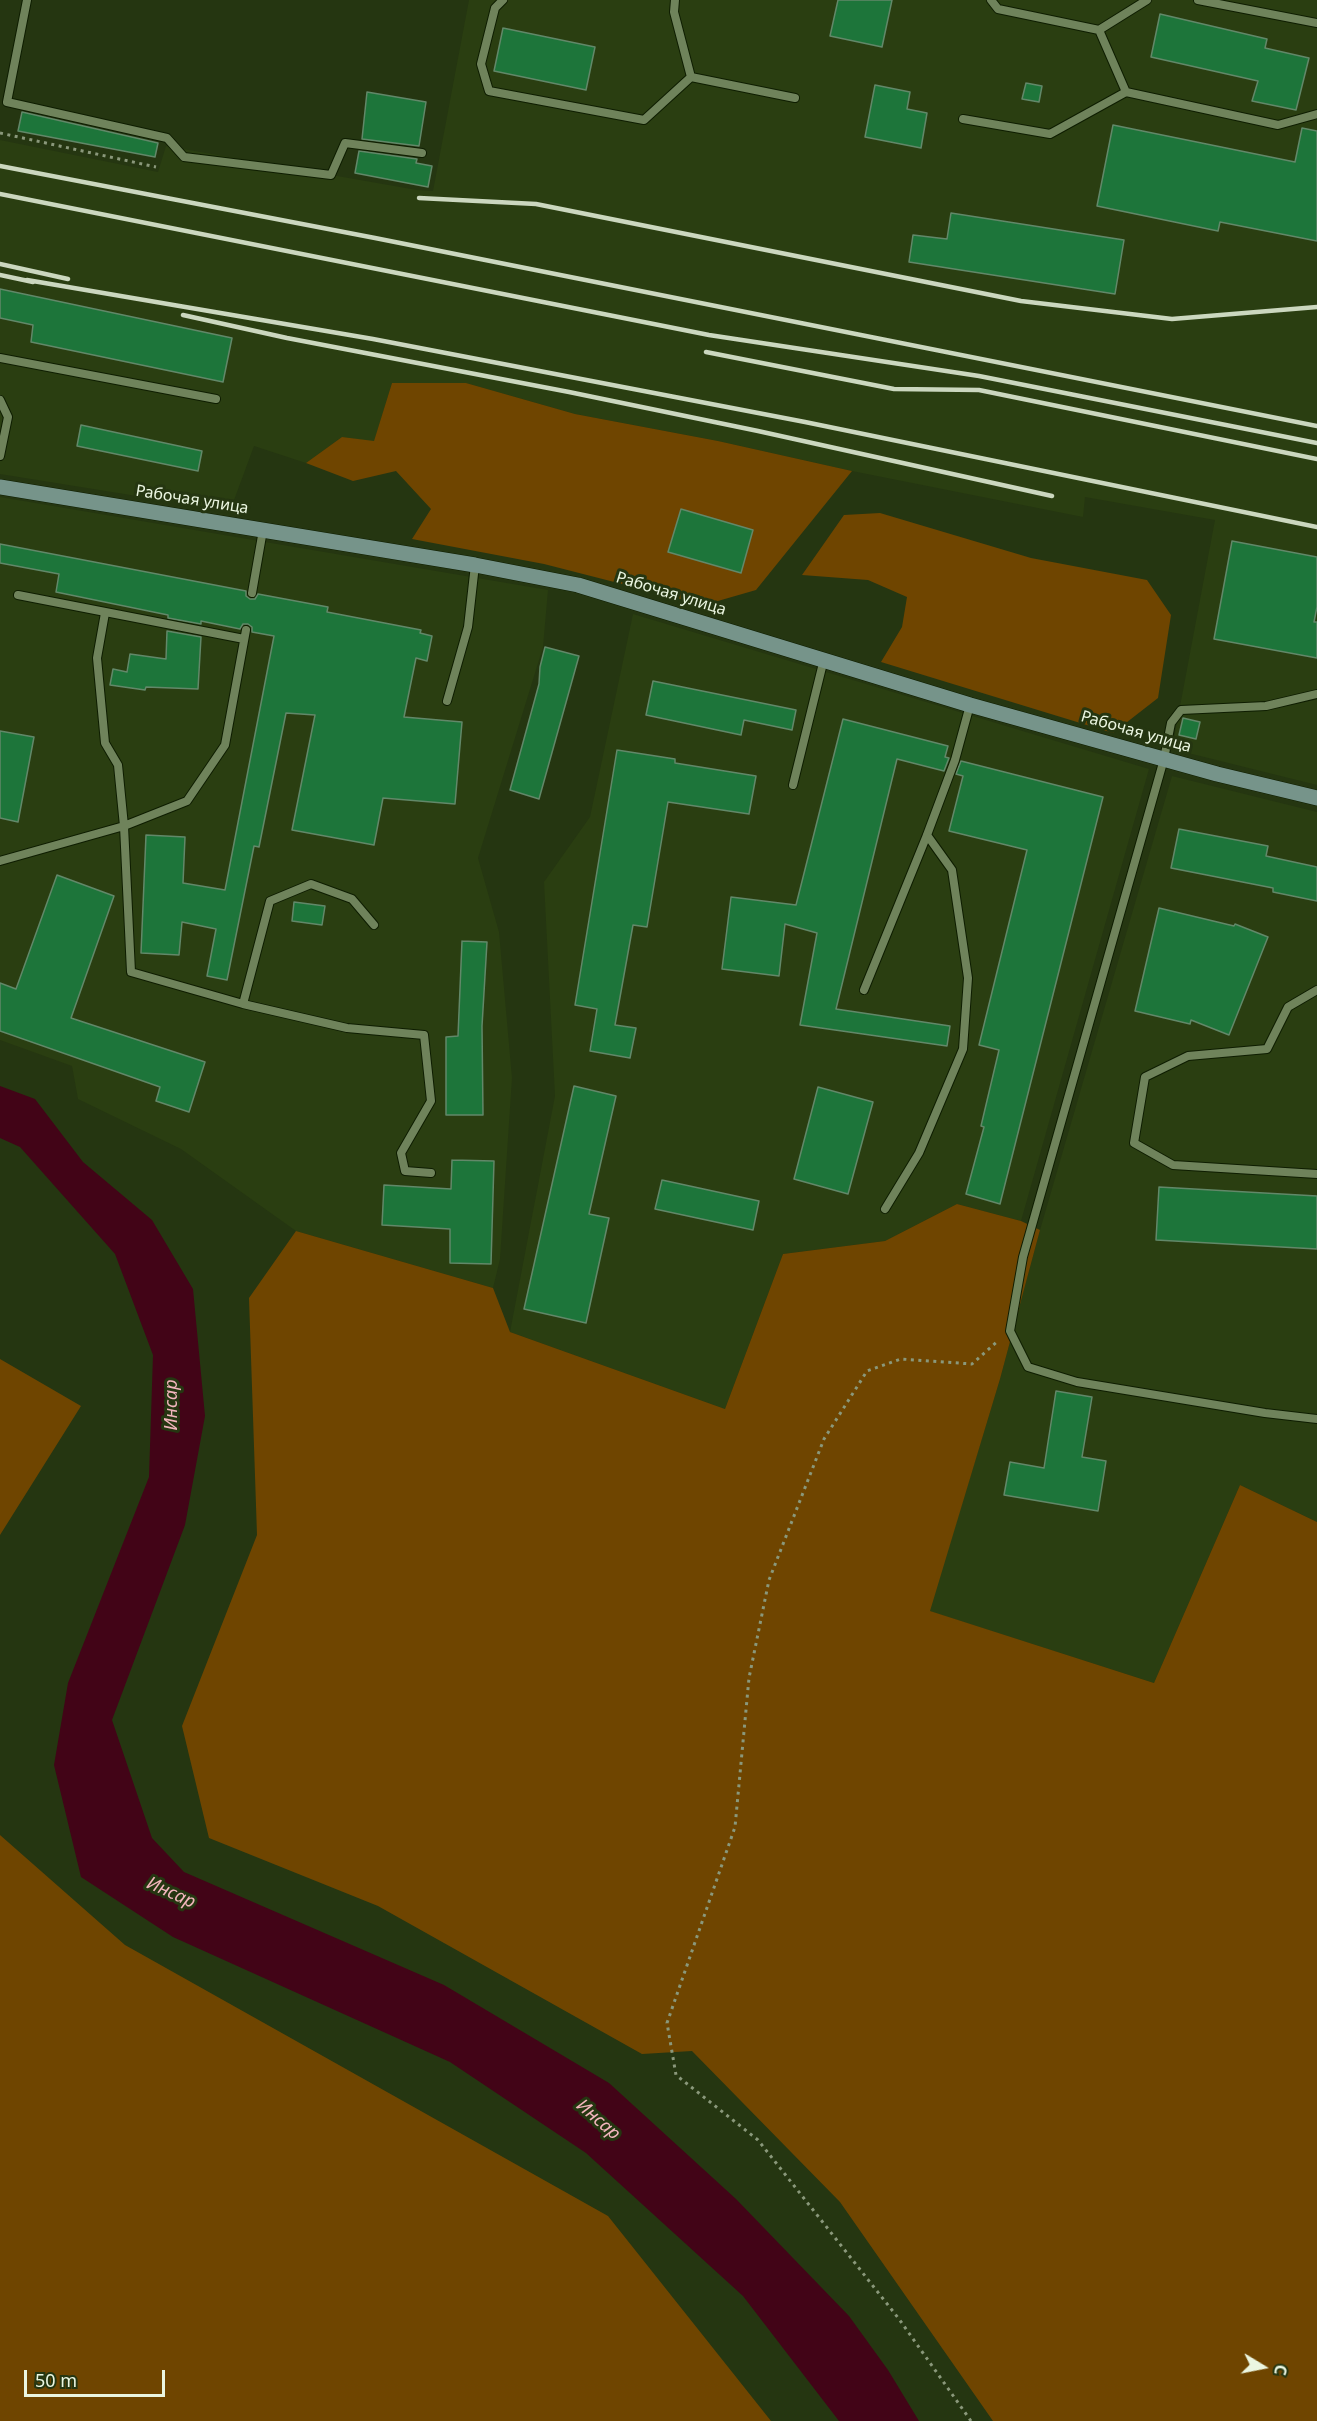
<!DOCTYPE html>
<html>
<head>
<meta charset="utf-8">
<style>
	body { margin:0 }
	#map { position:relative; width:1317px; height:2421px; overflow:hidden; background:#253611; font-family:"Noto Sans",sans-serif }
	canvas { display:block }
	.north { position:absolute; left:1233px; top:2337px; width:60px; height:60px; -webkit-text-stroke:4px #253611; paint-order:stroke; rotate:100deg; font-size:16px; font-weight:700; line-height:24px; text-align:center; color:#ebf6e1 }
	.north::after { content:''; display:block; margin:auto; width:21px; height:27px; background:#ebf6e1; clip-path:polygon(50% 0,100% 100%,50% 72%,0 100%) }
	.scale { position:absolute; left:24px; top:2370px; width:141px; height:27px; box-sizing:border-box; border:3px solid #ebf6e1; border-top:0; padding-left:8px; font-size:18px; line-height:21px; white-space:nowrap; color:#ebf6e1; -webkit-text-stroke:4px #253611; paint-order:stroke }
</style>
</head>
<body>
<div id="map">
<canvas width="1317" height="2421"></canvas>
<div class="north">С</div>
<div class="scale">50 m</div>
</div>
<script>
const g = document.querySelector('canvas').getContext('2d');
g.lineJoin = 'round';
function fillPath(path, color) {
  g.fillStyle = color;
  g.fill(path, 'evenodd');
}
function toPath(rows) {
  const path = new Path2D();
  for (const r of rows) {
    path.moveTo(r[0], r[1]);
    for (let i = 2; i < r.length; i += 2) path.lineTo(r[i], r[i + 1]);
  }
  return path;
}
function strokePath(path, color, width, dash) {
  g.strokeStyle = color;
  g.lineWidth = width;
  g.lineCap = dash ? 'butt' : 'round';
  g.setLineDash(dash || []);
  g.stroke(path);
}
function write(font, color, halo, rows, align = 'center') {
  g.font = font + ' "Noto Sans",sans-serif';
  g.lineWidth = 6;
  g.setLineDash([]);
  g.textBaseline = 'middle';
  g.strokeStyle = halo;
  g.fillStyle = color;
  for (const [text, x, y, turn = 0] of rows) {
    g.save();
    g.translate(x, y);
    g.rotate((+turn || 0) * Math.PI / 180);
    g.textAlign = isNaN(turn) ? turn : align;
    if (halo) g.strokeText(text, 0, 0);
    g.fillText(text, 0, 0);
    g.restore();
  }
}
fillPath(toPath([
	[469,0,1317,0,1317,785,1172,749,1215,520,1085,497,1083,517,852,471,718,441,575,414,466,383,392,383,374,442,342,437,306,463,254,446,230,511,0,474,0,140,158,172,166,146,417,190,433,191],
	[0,497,548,590,543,647,478,858,499,932,512,1078,500,1259,493,1288,296,1231,181,1149,78,1099,72,1066,0,1040],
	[633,614,1149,769,1021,1221,957,1204,885,1241,783,1254,725,1409,510,1332,555,1096,544,882,590,817],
	[1172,776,1317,812,1317,1522,1240,1485,1154,1683,929,1611,1000,1379,1040,1230]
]), '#2a3e11');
fillPath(toPath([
	[392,383,466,383,575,414,718,441,852,471,756,590,704,605,544,564,412,539,431,509,396,471,353,481,306,463,342,437,374,441],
	[880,513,1031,558,1147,580,1171,615,1158,698,1113,733,881,662,902,627,907,597,868,580,802,575,844,515],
	[957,1204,1021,1221,1040,1230,1000,1379,930,1611,1154,1683,1240,1485,1317,1522,1317,2421,993,2421,840,2202,692,2051,642,2054,378,1906,209,1838,182,1726,257,1535,249,1298,296,1231,493,1288,510,1332,725,1409,783,1254,885,1241],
	[0,1359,81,1406,0,1535],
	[0,1835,125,1945,608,2216,771,2421,0,2421]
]), '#6f4500');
fillPath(toPath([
	[0,1086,35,1099,83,1162,152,1220,193,1289,205,1416,185,1525,112,1720,152,1838,184,1872,444,1985,609,2083,736,2199,849,2316,888,2370,919,2421,839,2421,743,2296,586,2153,450,2062,173,1937,81,1877,54,1765,68,1683,149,1477,153,1355,115,1254,20,1147,0,1138]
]), '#420417');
const building = toPath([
	[838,0,892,0,882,47,830,36,838,0],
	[1160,14,1267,39,1265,48,1309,58,1296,110,1252,101,1258,81,1151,57,1160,14],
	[503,28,595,47,586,90,494,71,503,28],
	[1026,83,1042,86,1039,102,1022,99,1026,83],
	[875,85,910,92,907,109,927,113,921,148,865,137,875,85],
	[367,92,426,102,419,146,362,139,367,92],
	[22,112,158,143,155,157,18,131,22,112],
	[1113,125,1295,162,1302,128,1317,131,1317,241,1220,222,1218,231,1097,206,1113,125],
	[359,151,417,159,416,163,432,166,428,187,355,173,359,151],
	[951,213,1124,240,1115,294,909,262,913,235,947,239,951,213],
	[0,289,232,338,223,382,31,342,33,325,0,318,0,289],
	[81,425,202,451,198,471,77,446,81,425],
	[681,509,753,530,741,573,668,552,681,509],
	[1232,541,1317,557,1317,607,1314,622,1317,622,1317,658,1214,639,1232,541],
	[0,544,246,591,246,596,250,599,255,599,258,594,328,607,327,612,421,630,420,633,432,636,427,661,416,658,404,717,462,722,455,804,383,798,374,845,292,830,315,715,286,713,259,847,254,846,227,980,207,976,216,929,182,922,179,955,141,953,146,835,185,837,183,883,225,890,274,636,252,632,252,627,248,624,243,624,240,629,201,621,201,624,168,618,168,615,56,592,59,574,0,563,0,544],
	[167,631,201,637,198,689,146,687,145,690,110,685,113,669,127,672,130,654,166,659,167,631],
	[545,647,579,656,539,799,510,790,539,684,540,667,545,647],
	[653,681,796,710,792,730,744,720,741,735,646,715,653,681],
	[1183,718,1200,722,1196,739,1179,735,1183,718],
	[843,719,948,746,945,757,949,758,944,771,897,759,836,1009,950,1026,947,1046,800,1025,817,933,785,924,779,976,722,969,731,897,796,905,843,719],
	[0,731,34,737,18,822,0,818,0,731],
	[617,750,675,759,675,763,756,776,749,814,668,802,647,927,633,925,615,1025,636,1028,630,1058,590,1051,597,1009,575,1005,617,750],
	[961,761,1103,797,1000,1204,966,1194,984,1127,981,1126,999,1050,979,1045,1027,850,949,831,963,776,956,774,961,761],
	[1179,829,1268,846,1266,856,1317,867,1317,901,1273,892,1273,888,1171,868,1179,829],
	[57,875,114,896,71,1018,205,1062,189,1112,156,1101,160,1087,0,1031,0,983,16,989,57,875],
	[294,902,325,906,322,925,292,921,294,902],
	[1159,908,1234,926,1235,924,1268,937,1229,1035,1191,1020,1190,1024,1135,1011,1159,908],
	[462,941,487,942,482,1026,483,1115,446,1115,446,1037,458,1036,462,941],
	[574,1086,616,1096,589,1214,609,1218,586,1323,524,1309,574,1086],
	[818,1087,873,1102,848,1194,794,1179,818,1087],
	[452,1160,494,1161,491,1264,450,1263,450,1229,382,1225,384,1185,451,1189,452,1160],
	[662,1180,759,1201,753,1230,655,1209,662,1180],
	[1159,1187,1317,1196,1317,1249,1156,1240,1159,1187],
	[1056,1391,1092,1397,1082,1457,1106,1461,1098,1511,1004,1495,1010,1462,1044,1468,1056,1391]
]);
fillPath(building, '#1d753a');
strokePath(building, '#628869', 1.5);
const lane = toPath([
	[27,0,7,102,167,138,184,157,331,175,345,143,422,153],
	[503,0,495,8,481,64,489,91,644,120,691,77],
	[675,0,674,12,691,77,795,98],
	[991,0,998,9,1099,30,1147,0],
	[1198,0,1317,23],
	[1099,30,1126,92],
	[963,119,1050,134,1126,92,1278,125,1317,114],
	[0,358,216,399],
	[0,400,8,417,0,456],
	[252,593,263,530],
	[18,595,244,639],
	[246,630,225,745,187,801,124,826,131,972,243,1004,347,1028,424,1035,431,1101,401,1153,405,1171,431,1173],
	[1317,694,1266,706,1181,710,1171,723,1164,759,1023,1257,1010,1331,1028,1367,1077,1382,1265,1413,1317,1419],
	[447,701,468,627,475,565],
	[793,785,824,659],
	[0,861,124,826,118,765,105,743,97,658,105,613],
	[864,990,927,835,955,760,970,705],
	[1317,990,1288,1007,1267,1049,1188,1056,1145,1077,1134,1143,1173,1165,1317,1174],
	[243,1004,270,901,311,884,352,899,374,925],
	[885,1209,919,1153,963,1049,968,978,952,870,927,835]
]);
const secondary = toPath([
	[0,487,475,565,578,585,970,705,1217,774,1317,798]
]);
strokePath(lane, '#0e1d00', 10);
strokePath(secondary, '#0e1d00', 16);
strokePath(toPath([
	[0,133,156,167],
	[971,2421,899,2319,758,2140,676,2075,667,2023,735,1827,749,1678,769,1580,824,1439,867,1371,901,1359,972,1364,999,1340]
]), '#8a987b', 3, [3, 4.5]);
strokePath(lane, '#6f835b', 8);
strokePath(secondary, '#76948a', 15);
strokePath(toPath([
	[0,166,375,238,1317,426],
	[0,194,709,335,979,376,1317,443],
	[419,198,536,204,1021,301,1172,319,1317,307],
	[0,264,68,279],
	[0,275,33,282],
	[27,280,373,339,805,422,1317,527],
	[183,315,287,338,569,392,758,431,1052,496],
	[706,352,894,389,979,390,1317,459]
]), '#cbd7bf', 4.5);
write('16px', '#ebf6e1', '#253611', [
	["Рабочая улица",192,500,9],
	["Рабочая улица",671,594,17],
	["Рабочая улица",1136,732,16]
]);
write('italic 18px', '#f3b5bd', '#253611', [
	["Инсар",172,1405,-90],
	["Инсар",171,1893,24],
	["Инсар",598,2120,41]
]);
</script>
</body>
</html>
